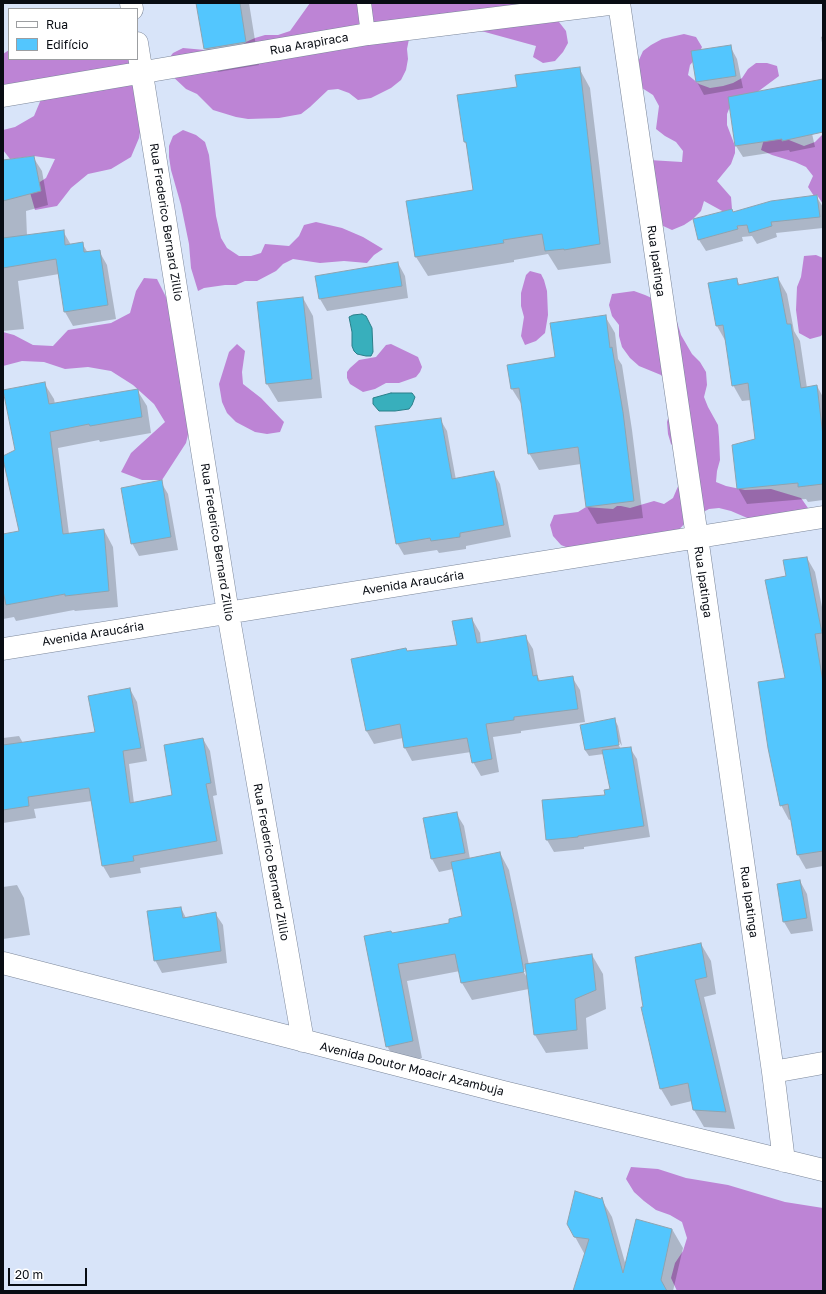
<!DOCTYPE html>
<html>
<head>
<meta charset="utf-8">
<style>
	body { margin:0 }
	#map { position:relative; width:826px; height:1294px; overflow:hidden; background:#d8e4f9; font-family:"Golos Text",sans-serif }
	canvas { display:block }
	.frame { position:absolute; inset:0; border:4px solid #080c13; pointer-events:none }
	.legend { position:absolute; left:8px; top:8px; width:130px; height:52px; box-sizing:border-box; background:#fff; border:1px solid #9c9ea1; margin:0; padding:5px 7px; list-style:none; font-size:12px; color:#080c13 }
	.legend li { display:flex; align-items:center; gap:8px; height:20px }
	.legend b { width:20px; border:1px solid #9c9ea1 }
	.scale { position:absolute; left:8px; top:1268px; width:79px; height:18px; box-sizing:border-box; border:2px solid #080c13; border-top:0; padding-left:5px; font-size:12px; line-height:14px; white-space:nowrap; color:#080c13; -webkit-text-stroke:3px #fff; paint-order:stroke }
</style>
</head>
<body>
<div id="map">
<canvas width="826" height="1294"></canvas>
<div class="frame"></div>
<ul class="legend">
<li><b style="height:5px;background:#fff"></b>Rua</li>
<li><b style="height:11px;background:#53c6fe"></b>Edifício</li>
</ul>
<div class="scale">20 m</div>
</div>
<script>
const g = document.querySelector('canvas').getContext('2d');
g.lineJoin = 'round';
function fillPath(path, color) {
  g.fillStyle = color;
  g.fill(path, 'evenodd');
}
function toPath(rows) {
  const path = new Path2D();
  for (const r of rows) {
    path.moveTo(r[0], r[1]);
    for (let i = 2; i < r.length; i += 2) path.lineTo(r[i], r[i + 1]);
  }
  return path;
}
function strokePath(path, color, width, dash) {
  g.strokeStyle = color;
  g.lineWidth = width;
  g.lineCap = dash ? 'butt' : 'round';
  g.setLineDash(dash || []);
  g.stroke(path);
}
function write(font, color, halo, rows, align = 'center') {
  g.font = font + ' "Golos Text",sans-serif';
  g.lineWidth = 3.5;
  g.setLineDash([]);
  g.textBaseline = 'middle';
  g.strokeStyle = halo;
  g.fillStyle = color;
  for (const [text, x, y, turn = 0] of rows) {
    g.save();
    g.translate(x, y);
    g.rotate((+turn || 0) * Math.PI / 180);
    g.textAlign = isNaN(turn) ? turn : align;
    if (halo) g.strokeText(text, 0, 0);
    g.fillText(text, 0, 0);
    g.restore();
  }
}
fillPath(toPath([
	[310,3,559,3,555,13,559,22,566,31,568,43,563,52,555,61,543,63,533,57,536,46,474,29,409,39,407,49,408,59,406,70,401,80,391,88,371,98,358,100,349,93,338,89,328,90,310,107,301,114,279,118,248,119,236,117,213,110,197,94,186,89,169,73,166,62,173,53,183,48,205,50,215,49,237,50,246,42,255,38,265,35,278,35,290,31],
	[684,34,696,37,702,47,697,57,690,65,688,75,699,84,710,88,723,86,733,83,742,78,748,69,756,63,767,63,777,66,779,76,752,96,731,104,727,114,727,125,735,146,735,153,731,164,717,181,731,197,732,209,724,212,704,201,701,211,693,219,684,225,672,230,661,225,649,160,682,162,683,151,676,142,665,136,656,129,659,106,653,95,642,88,638,62,643,51,651,45,662,39],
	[9,50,9,59,134,59,143,114,139,138,131,157,111,169,88,174,71,188,57,206,35,210,29,189,46,178,55,159,34,156,10,159,3,150,3,130,15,127,34,116,42,97,3,85,3,54],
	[183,130,196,135,205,142,209,155,216,216,221,238,227,248,239,256,251,256,261,253,265,244,289,246,299,236,304,225,316,222,342,228,363,237,383,249,374,255,367,263,344,261,320,263,293,259,283,264,276,271,257,281,245,281,236,285,225,285,204,288,198,291,191,268,189,244,181,205,171,170,169,157,169,146,173,136],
	[823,134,823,204,817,195,814,196,808,187,813,176,806,167,795,162,772,155,761,150,764,139,784,138,804,146,815,142],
	[816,255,823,258,823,333,821,336,810,339,799,333,796,310,797,287,801,277,804,256],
	[530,271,541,274,544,280,547,291,548,315,545,333,536,341,525,345,521,336,524,317,521,306,521,293,526,275],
	[144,278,157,279,167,299,191,423,186,443,162,480,142,480,121,472,131,453,165,422,154,404,133,385,111,371,88,367,65,369,44,362,22,361,3,366,3,332,14,335,33,345,53,346,68,330,111,323,130,313,136,291],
	[634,291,645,295,665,304,674,312,681,335,692,354,700,362,706,372,707,385,704,397,708,407,718,425,719,437,720,460,717,471,716,482,726,486,745,490,771,489,801,498,808,508,809,513,752,520,731,511,719,508,709,509,688,520,673,536,573,550,561,545,553,536,550,525,554,515,578,512,586,507,613,509,617,506,621,506,630,508,654,501,664,504,673,498,682,477,680,453,671,444,668,434,667,422,670,411,669,384,661,375,639,366,630,358,622,347,619,336,619,325,612,316,609,305,612,294],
	[237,344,245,351,242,372,243,384,261,398,284,422,280,432,267,434,255,432,236,422,227,413,222,402,219,384,229,352],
	[391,344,418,357,422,367,420,372,416,377,399,383,386,383,375,389,363,392,350,384,347,378,347,372,350,368,359,360,376,357,386,345],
	[631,1167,658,1169,686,1178,728,1185,785,1202,823,1208,823,1291,677,1291,671,1278,675,1263,683,1251,687,1238,682,1222,670,1215,656,1210,644,1201,634,1192,626,1179]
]), '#bd84d5');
const water = toPath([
	[362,314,366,316,372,328,373,352,371,356,366,356,357,354,354,351,352,346,352,332,349,317,353,315,362,314],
	[391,393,412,393,415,397,412,405,409,409,395,411,379,411,373,404,373,398,391,393]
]);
fillPath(water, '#38afbc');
strokePath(water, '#2a7e89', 1);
fillPath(toPath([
	[197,3,249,3,259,65,218,72,205,49],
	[823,36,823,48,821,37],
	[730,46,737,59,743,88,704,95,697,82,692,52],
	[579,68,590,88,611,263,558,270,548,254,514,260,514,262,428,276,416,257,407,202,474,190,468,148,465,142,459,96,518,88],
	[811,129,815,147,790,152,789,150,743,157,736,146],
	[33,157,42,171,48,205,26,211,27,236,63,231,71,245,82,243,88,253,99,251,107,265,116,319,73,326,65,312,59,274,18,281,24,329,3,331,3,161],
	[816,196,823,207,823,228,776,233,777,237,757,244,752,236,742,237,743,241,706,251,699,240,733,213],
	[398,263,405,276,408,298,327,311,320,299],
	[778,278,787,294,794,331,800,341,807,388,817,386,823,397,823,500,808,502,806,499,747,504,738,488,757,439,751,400,742,401,733,385,726,342,717,326,736,279,740,285],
	[303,298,313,316,322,398,278,402,267,384],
	[605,316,615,333,618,359,622,365,632,430,643,518,597,524,587,507,581,464,539,470,529,453,522,405,512,389,557,357],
	[44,383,54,399,55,404,137,390,147,406,151,433,100,442,99,440,58,448,69,534,104,530,113,547,118,607,75,611,74,610,16,621,14,617,3,619,3,535,20,532,16,450],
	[440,419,447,431,456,480,493,472,500,484,511,537,466,546,466,549,439,553,437,550,404,555,397,543],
	[161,482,168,494,178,550,139,556,132,543],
	[807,558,815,572,823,612,823,866,806,869,798,855,792,819,789,820,781,805,786,678,787,577],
	[472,619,480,633,481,643,525,636,533,649,538,677,540,681,572,677,580,690,585,722,521,731,521,733,493,737,499,772,481,776,473,762,471,752,412,761,405,748,403,738,374,744,366,730,407,652,458,646],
	[130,689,137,702,147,761,129,764,134,803,174,796,203,739,210,751,217,795,213,796,223,854,140,868,141,873,110,878,103,866,92,801,34,809,36,818,3,823,3,738,19,736,23,743,96,733],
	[615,720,618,726,622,746,618,740,616,741,621,749,630,748,637,759,650,837,584,847,584,849,554,852,547,840,543,801,606,796,611,789,604,754,589,756,585,750,581,725],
	[456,813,464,826,470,859,500,853,509,870,529,965,592,955,603,974,606,1009,586,1018,588,1049,546,1053,535,1035,529,989,472,1000,462,983,460,971,407,981,422,1058,397,1063,387,1046,392,934,451,924,463,917,453,869,439,872,432,859,424,819],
	[523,967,528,975,528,979,521,968],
	[800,881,807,894,813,931,791,934,784,922],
	[17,885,24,898,30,935,3,939,3,887],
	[181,908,186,918,215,913,223,925,227,963,162,973,155,960],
	[701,944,711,961,716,994,704,997,735,1129,704,1127,694,1110,692,1101,671,1106,661,1089,642,1008],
	[602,1200,612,1217,626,1266,672,1229,683,1248,673,1291,574,1291,585,1255,568,1224]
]), '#0003');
const building = toPath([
	[196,3,240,3,246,42,204,49,196,3],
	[731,45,736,76,696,82,691,51,731,45],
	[580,67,600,244,564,250,564,249,545,251,542,234,503,240,504,243,415,257,406,201,473,190,466,142,464,142,457,95,517,87,515,75,580,67],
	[823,79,823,132,782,141,782,139,735,146,728,97,823,79],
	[34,156,41,191,3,201,3,160,34,156],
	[817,195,820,217,771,222,772,226,749,233,747,225,737,226,738,229,698,240,693,219,732,209,733,212,771,201,817,195],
	[64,230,65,245,83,242,84,252,100,250,108,305,64,312,56,259,3,268,3,238,64,230],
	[398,262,402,286,319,299,315,276,398,262],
	[778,277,787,324,791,324,801,388,817,385,823,436,823,484,798,487,798,483,737,489,732,445,755,439,748,383,732,386,723,325,716,326,708,283,737,278,738,285,778,277],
	[303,297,312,379,266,384,257,302,303,297],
	[606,315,610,348,612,347,623,412,634,501,586,507,578,447,528,454,519,388,511,389,507,365,555,357,550,323,606,315],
	[45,382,49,404,138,389,142,417,90,426,89,424,50,432,63,534,104,529,109,591,65,596,65,594,6,605,3,591,3,534,19,531,3,459,3,456,15,450,3,390,45,382],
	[441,418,452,479,494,471,504,525,460,533,460,537,431,541,430,538,396,544,375,426,441,418],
	[162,480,171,537,131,544,121,488,162,480],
	[807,557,822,633,815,634,823,682,823,851,797,855,788,804,780,806,768,748,758,682,785,678,765,580,786,576,783,560,807,557],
	[472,618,477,643,526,635,533,676,537,675,538,681,573,676,578,709,514,717,514,720,486,724,492,759,472,763,467,738,404,748,400,724,366,731,351,659,406,648,407,651,457,645,452,621,472,618],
	[130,688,141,748,123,751,130,803,172,795,164,745,203,738,211,783,206,784,217,841,133,856,134,861,102,866,89,788,28,797,29,806,3,810,3,745,95,732,88,696,130,688],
	[615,718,619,745,585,750,580,725,615,718],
	[631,747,644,826,578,836,578,837,546,840,542,800,605,795,604,790,610,789,602,750,631,747],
	[457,812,465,853,431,859,423,818,457,812],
	[500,852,512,907,524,972,461,983,455,954,398,964,413,1041,386,1047,364,936,391,931,392,933,449,923,449,919,462,916,451,862,500,852],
	[800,880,807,918,783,922,777,884,800,880],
	[181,907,183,918,216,912,221,951,154,961,147,911,181,907],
	[701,943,707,977,695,980,726,1112,693,1110,688,1083,660,1089,641,1007,643,1007,635,957,701,943],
	[592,954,596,990,575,999,577,1030,534,1035,525,964,592,954],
	[575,1191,601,1199,602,1197,623,1273,636,1219,672,1229,661,1280,667,1291,573,1291,589,1239,574,1237,567,1224,575,1191]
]);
fillPath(building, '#53c6fe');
strokePath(building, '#8da3b0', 1);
const lane = toPath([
	[364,3,368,34]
]);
const street = toPath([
	[131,3,132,9],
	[619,3,697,537,773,1072,784,1161],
	[137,43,228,613,303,1041],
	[3,96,368,34,617,3],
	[3,649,823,517],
	[3,963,503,1092,823,1170],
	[773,1072,823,1063]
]);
strokePath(lane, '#7c879a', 15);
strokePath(street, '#7c879a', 23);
strokePath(lane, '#fff', 14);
strokePath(street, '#fff', 22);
write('12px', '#080c13', '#fff', [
	["Rua Arapiraca",309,44,-10],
	["Rua Frederico Bernard Zillio",166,222,81],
	["Rua Ipatinga",656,261,82],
	["Rua Frederico Bernard Zillio",217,542,81],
	["Rua Ipatinga",703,582,82],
	["Avenida Araucária",413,583,-9],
	["Avenida Araucária",93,634,-9],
	["Rua Frederico Bernard Zillio",271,862,80],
	["Rua Ipatinga",749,902,82],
	["Avenida Doutor Moacir Azambuja",412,1069,14]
]);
</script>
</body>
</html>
